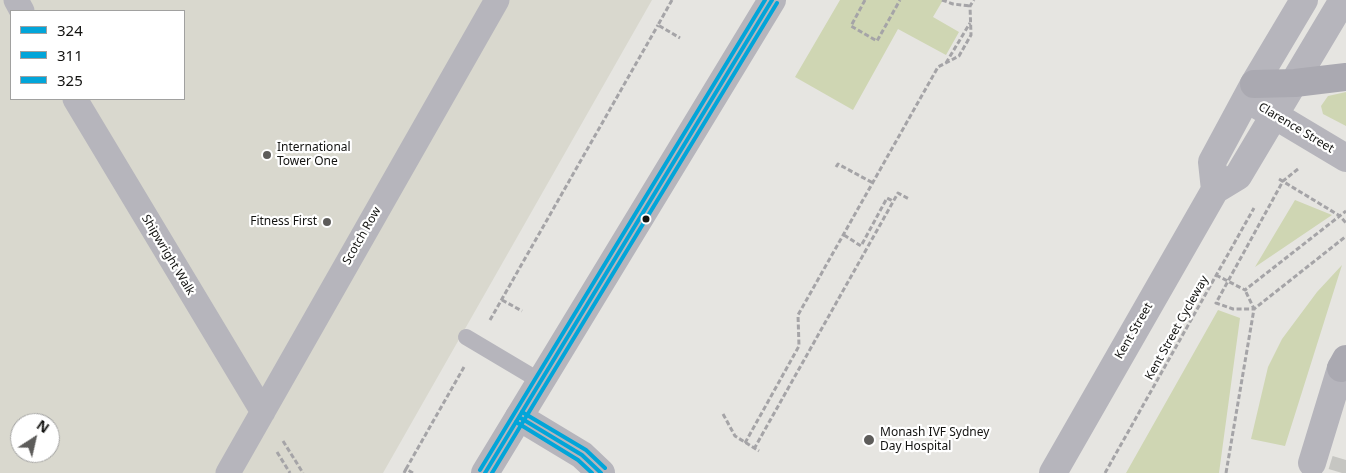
<!DOCTYPE html>
<html>
<head>
<meta charset="utf-8">
<style>
	body { margin:0 }
	#map { position:relative; width:1346px; height:473px; overflow:hidden; background:#e6e5e1; font-family:"Noto Sans",sans-serif }
	canvas { display:block }
	.legend { position:absolute; left:10px; top:10px; width:175px; height:90px; box-sizing:border-box; background:#fff; border:1px solid #a1a1a0; margin:0; padding:6px 9px; list-style:none; font-size:15px; color:#131311 }
	.legend li { display:flex; align-items:center; gap:10px; height:25px }
	.legend b { width:25px; border:1px solid #a1a1a0 }
	.north { position:absolute; left:10px; top:413px; width:50px; height:50px; box-sizing:border-box; background:#fff; border:1px solid #a1a1a0; border-radius:50%; rotate:35deg; font-size:14px; font-weight:700; line-height:20px; text-align:center; color:#131311 }
	.north::after { content:''; display:block; margin:auto; width:18px; height:22px; background:#5d5c5a; clip-path:polygon(50% 0,100% 100%,50% 72%,0 100%) }
</style>
</head>
<body>
<div id="map">
<canvas width="1346" height="473"></canvas>
<ul class="legend">
<li><b style="height:6px;background:#02a5d9"></b>324</li>
<li><b style="height:6px;background:#02a5d9"></b>311</li>
<li><b style="height:6px;background:#02a5d9"></b>325</li>
</ul>
<div class="north">N</div>
</div>
<script>
const g = document.querySelector('canvas').getContext('2d');
g.lineJoin = 'round';
function fillPath(path, color) {
  g.fillStyle = color;
  g.fill(path, 'evenodd');
}
function toPath(rows) {
  const path = new Path2D();
  for (const r of rows) {
    path.moveTo(r[0], r[1]);
    for (let i = 2; i < r.length; i += 2) path.lineTo(r[i], r[i + 1]);
  }
  return path;
}
function strokePath(path, color, width, dash) {
  g.strokeStyle = color;
  g.lineWidth = width;
  g.lineCap = dash ? 'butt' : 'round';
  g.setLineDash(dash || []);
  g.stroke(path);
}
function write(font, color, halo, rows, align = 'center') {
  g.font = font + ' "Noto Sans",sans-serif';
  g.lineWidth = 4.5;
  g.setLineDash([]);
  g.textBaseline = 'middle';
  g.strokeStyle = halo;
  g.fillStyle = color;
  for (const [text, x, y, turn = 0] of rows) {
    g.save();
    g.translate(x, y);
    g.rotate((+turn || 0) * Math.PI / 180);
    g.textAlign = isNaN(turn) ? turn : align;
    if (halo) g.strokeText(text, 0, 0);
    g.fillText(text, 0, 0);
    g.restore();
  }
}
fillPath(toPath([
	[0,0,652,0,383,473,0,473],
	[11,11,184,11,184,99,11,99],
	[20,423,50,423,50,453,20,453]
]), '#d9d8ce');
fillPath(toPath([
	[840,0,943,0,933,17,959,32,946,55,898,29,853,110,795,77],
	[1346,92,1346,126,1323,114,1321,106,1328,96],
	[1295,200,1332,215,1255,267],
	[1342,265,1285,446,1251,439,1268,367,1282,339,1317,292],
	[1218,310,1240,318,1219,473,1126,473]
]), '#cfd6b3');
strokePath(toPath([
	[1342,473,1346,460]
]), '#c6c6c2', 28, [28, 14]);
strokePath(toPath([
	[672,0,658,25,680,38],
	[865,0,851,26,877,41,900,0],
	[942,0,953,4,970,6],
	[946,63,970,23],
	[836,167,838,164,873,183],
	[1298,169,1283,181,1216,303,1233,309,1254,309,1345,237],
	[1279,179,1340,216,1346,223],
	[844,235,861,246,887,198,893,201],
	[1216,275,1245,290,1346,211],
	[502,300,522,311],
	[490,320,658,25],
	[723,414,735,436,759,451],
	[283,441,303,473],
	[745,443,799,346,798,315,938,67,959,56,971,35,970,6,974,0],
	[754,449,898,193,909,199],
	[277,452,290,473],
	[406,469,464,367],
	[404,473,406,469,413,473],
	[1105,473,1254,208],
	[1226,473,1254,309,1245,290]
]), '#a5a4a7', 3, [5, 2.5]);
strokePath(toPath([
	[466,337,540,381]
]), '#b6b5bc', 16);
strokePath(toPath([
	[16,0,22,11],
	[75,99,263,412],
	[228,473,497,0]
]), '#b6b5bc', 25);
strokePath(toPath([
	[1259,106,1346,158],
	[1215,190,1212,162,1254,84,1304,0],
	[519,417,582,455,601,473],
	[1053,473,1215,190,1238,176,1343,0]
]), '#b6b5bc', 28);
strokePath(toPath([
	[1312,463,1341,368],
	[485,473,772,0]
]), '#b6b5bc', 28);
strokePath(toPath([
	[1254,84,1295,83,1346,77],
	[1341,368,1346,359]
]), '#aaa9b1', 28);
strokePath(toPath([
	[519,417,582,455,601,473],
	[485,473,772,0]
]), '#02a5d9', 4);
strokePath(toPath([
	[516,422,578,460,592,473],
	[492,473,777,3]
]), '#02a5d9', 4);
strokePath(toPath([
	[522,412,586,450,605,468],
	[480,470,765,0]
]), '#02a5d9', 4);
for (const [x, y, r, color] of [
	[267,155,5,"#5d5c5a"],
	[646,219,4.5,"#131311"],
	[327,222,5,"#5d5c5a"],
	[869,440,6,"#5d5c5a"]
]) {
  const dot = new Path2D();
  dot.arc(x, y, r, 0, 2 * Math.PI);
  g.fillStyle = color;
  g.fill(dot);
  strokePath(dot, '#fff', 2);
}
write('12px', '#131311', '#fff', [
	["Clarence Street",1296,128,31],
	["Scotch Row",362,236,-60],
	["Shipwright Walk",168,255,59],
	["Kent Street Cycleway",1177,328,-61],
	["Kent Street",1134,331,-60]
]);
write('12px', '#131311', '#fff', [
	["International",277,148],
	["Tower One",277,162],
	["Fitness First",317,222,"right"],
	["Monash IVF Sydney",880,433],
	["Day Hospital",880,447]
], 'left');
</script>
</body>
</html>
